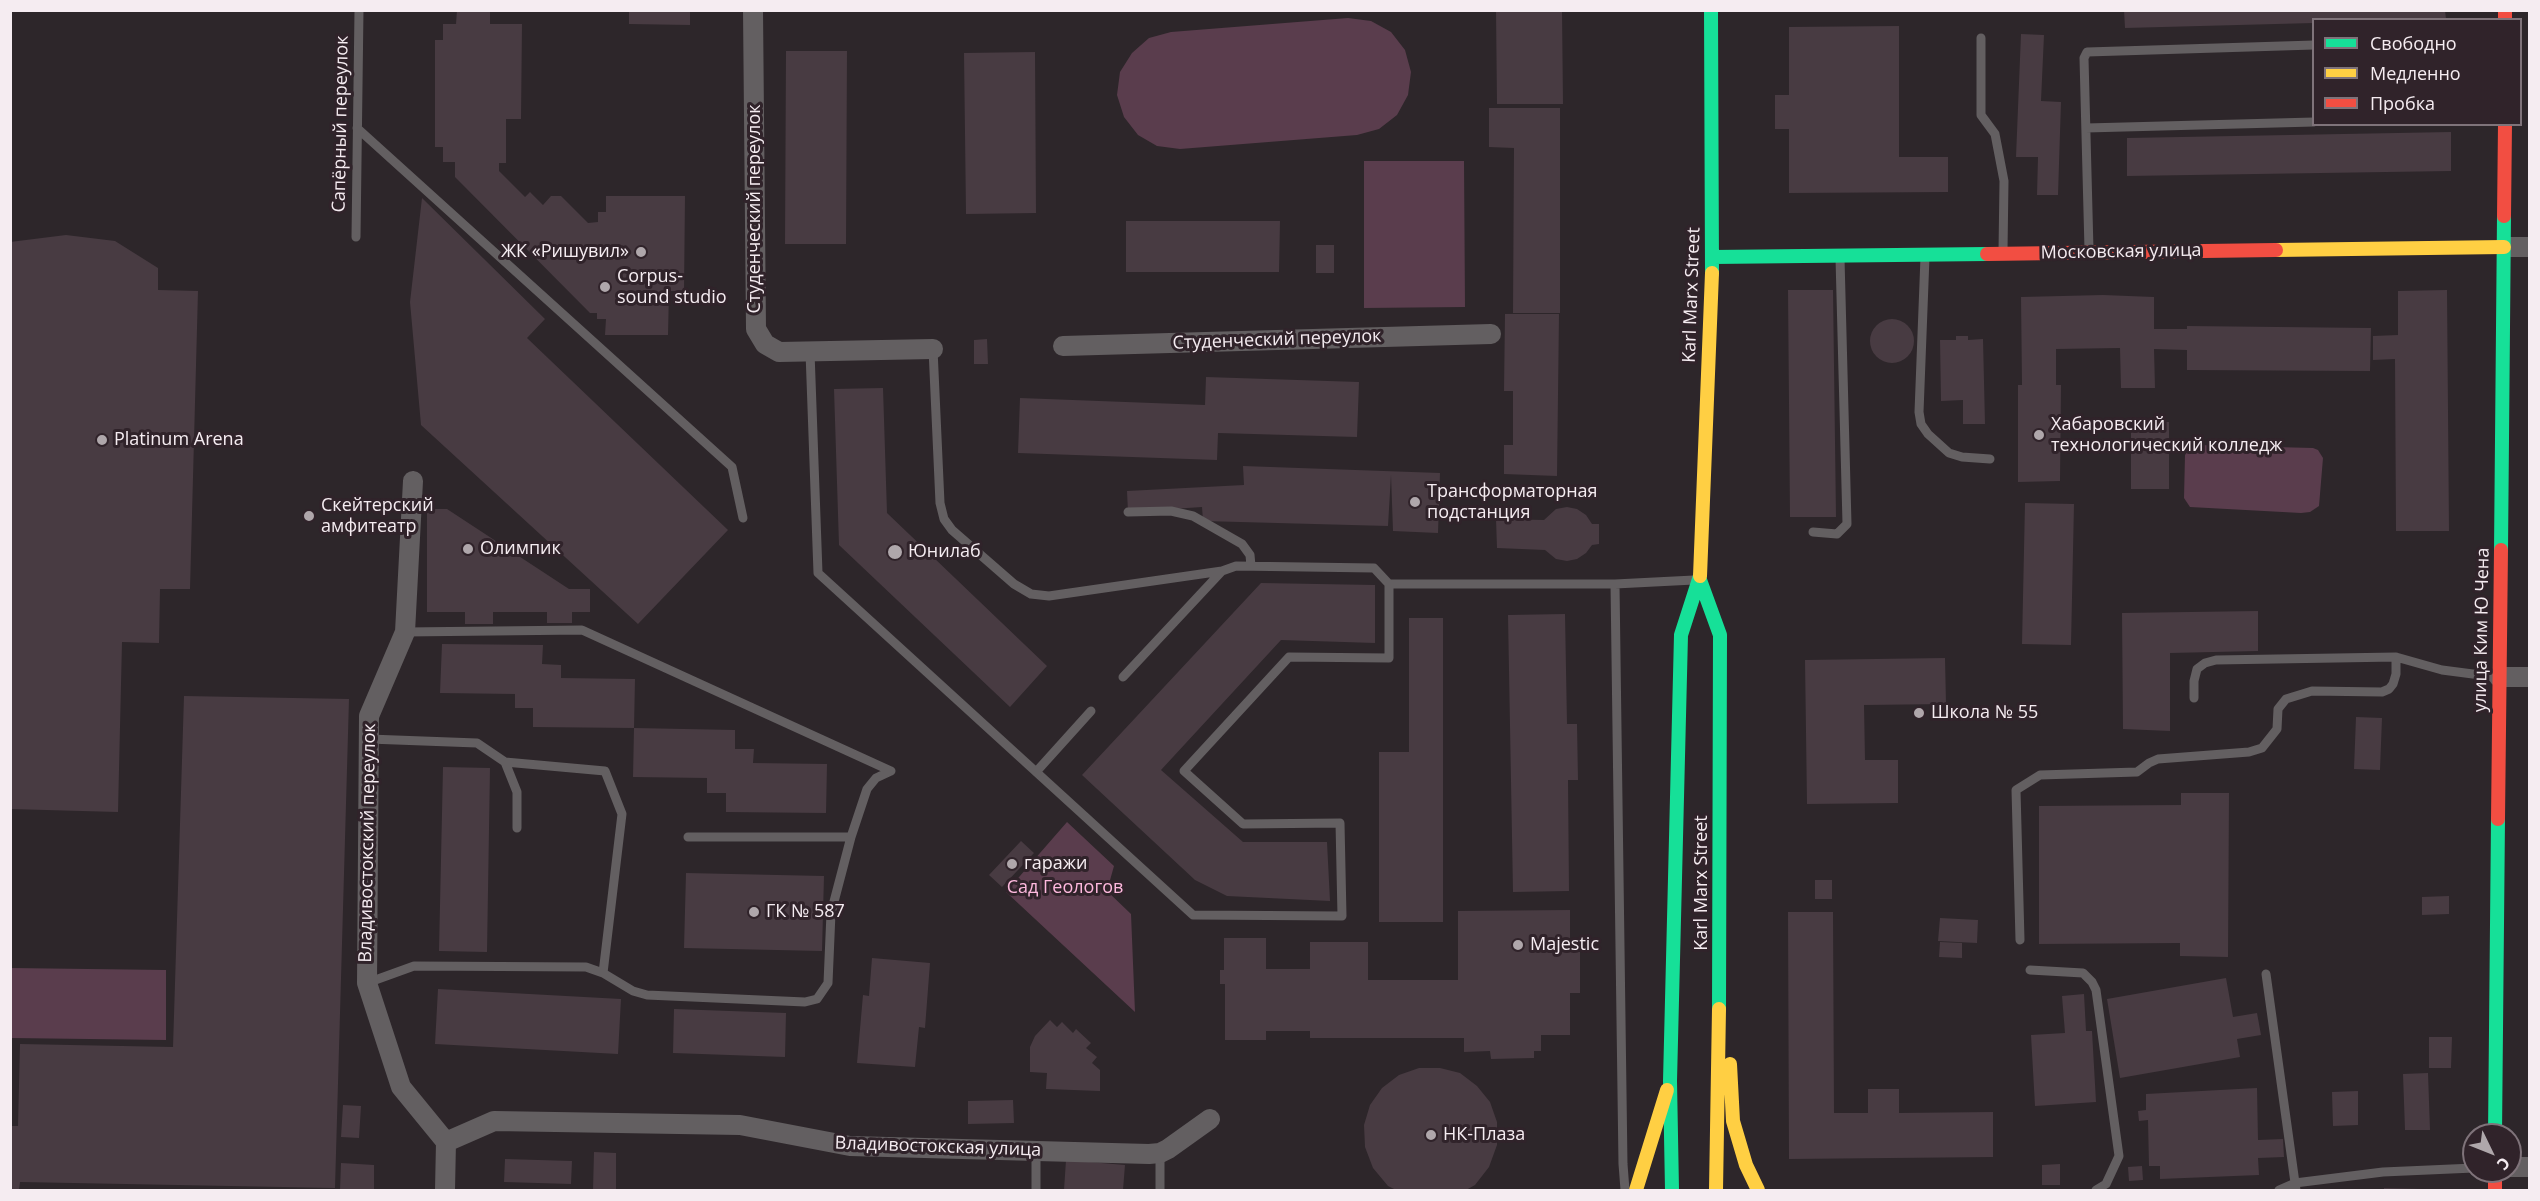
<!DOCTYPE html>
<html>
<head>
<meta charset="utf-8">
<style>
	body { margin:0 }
	#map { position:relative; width:2540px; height:1201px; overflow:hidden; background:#2d262a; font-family:"Open Sans",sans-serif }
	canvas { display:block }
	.frame { position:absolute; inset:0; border:12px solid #f5ecf1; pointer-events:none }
	.legend { position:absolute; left:2312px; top:18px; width:210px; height:108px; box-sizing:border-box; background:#30232a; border:2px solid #7f737a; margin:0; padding:8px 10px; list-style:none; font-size:18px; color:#f5ecf1 }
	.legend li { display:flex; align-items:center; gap:12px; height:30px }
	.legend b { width:30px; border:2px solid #7f737a }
	.north { position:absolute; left:2462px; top:1123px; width:60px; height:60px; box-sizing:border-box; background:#30232a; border:2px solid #7f737a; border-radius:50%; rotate:133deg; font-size:16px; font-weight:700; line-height:24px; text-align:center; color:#f5ecf1 }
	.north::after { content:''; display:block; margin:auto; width:21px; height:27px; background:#afa7ab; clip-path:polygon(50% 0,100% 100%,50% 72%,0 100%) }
</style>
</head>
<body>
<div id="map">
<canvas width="2540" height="1201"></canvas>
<div class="frame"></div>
<ul class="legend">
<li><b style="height:8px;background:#16e098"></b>Свободно</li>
<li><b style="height:8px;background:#ffcf43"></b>Медленно</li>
<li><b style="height:8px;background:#f24e42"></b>Пробка</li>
</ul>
<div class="north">С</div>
</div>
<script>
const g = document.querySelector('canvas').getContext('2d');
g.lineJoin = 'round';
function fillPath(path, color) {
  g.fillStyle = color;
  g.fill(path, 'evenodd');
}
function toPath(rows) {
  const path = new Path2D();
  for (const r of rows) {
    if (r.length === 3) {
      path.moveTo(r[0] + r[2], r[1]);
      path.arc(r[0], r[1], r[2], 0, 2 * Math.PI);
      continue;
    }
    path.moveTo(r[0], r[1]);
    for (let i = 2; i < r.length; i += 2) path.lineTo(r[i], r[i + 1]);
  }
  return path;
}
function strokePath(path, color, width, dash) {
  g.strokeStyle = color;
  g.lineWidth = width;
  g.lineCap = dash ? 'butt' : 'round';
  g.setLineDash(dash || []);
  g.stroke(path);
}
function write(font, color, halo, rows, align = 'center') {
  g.font = font + ' "Open Sans",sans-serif';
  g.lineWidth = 6;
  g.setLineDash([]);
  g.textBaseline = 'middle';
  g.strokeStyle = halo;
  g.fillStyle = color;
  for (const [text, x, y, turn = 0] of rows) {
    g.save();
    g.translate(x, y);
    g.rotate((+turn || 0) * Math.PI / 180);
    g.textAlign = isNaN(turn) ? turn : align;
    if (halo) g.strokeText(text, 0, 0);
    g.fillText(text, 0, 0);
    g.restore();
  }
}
fillPath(toPath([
	[1348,18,1371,21,1391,32,1405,50,1411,72,1408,95,1397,115,1379,129,1357,135,1180,149,1157,146,1138,135,1124,117,1117,95,1120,72,1132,53,1149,38,1171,32],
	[1364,161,1464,161,1465,307,1364,308],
	[2197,445,2313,448,2318,450,2323,458,2319,506,2310,512,2301,513,2190,507,2184,498,2185,455,2191,447],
	[1067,822,1114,866,1107,891,1131,914,1135,1012,1006,892],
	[11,968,166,970,166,1040,11,1038]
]), '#5a3d4d');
fillPath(toPath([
	[457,10,490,10,490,24,522,24,521,119,506,119,506,163,499,163,499,171,525,197,530,192,543,205,551,196,561,196,588,223,598,222,598,212,606,212,606,196,685,196,684,291,669,291,668,335,605,335,606,319,597,319,597,313,590,313,455,177,455,162,443,162,443,147,435,147,435,40,443,40,443,24,456,24],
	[629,10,690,10,690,25,629,24],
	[1496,10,1562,10,1563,104,1497,104],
	[2124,10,2445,10,2446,19,2314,20,2314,23,2125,28],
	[1899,26,1899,157,1948,157,1948,192,1789,193,1789,129,1775,129,1775,95,1789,95,1789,27],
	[2021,34,2044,35,2041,101,2061,102,2058,195,2037,195,2038,157,2016,157],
	[786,51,847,51,846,244,785,244],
	[1035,52,1036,213,966,214,964,53],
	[1489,108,1560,108,1560,313,1513,313,1514,148,1489,147],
	[2451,132,2451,171,2127,176,2127,138],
	[422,198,545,319,527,338,728,530,638,624,421,425,410,302],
	[1126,221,1280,221,1279,272,1126,272],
	[66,235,115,241,158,268,158,290,198,291,190,589,160,589,159,643,122,642,118,812,10,809,10,242],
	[1316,245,1334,245,1334,273,1316,273],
	[1788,290,1833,290,1836,517,1790,517],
	[2447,290,2449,531,2396,531,2395,359,2373,360,2373,336,2398,335,2398,291],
	[2103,295,2154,297,2154,329,2187,329,2187,326,2371,328,2370,371,2187,370,2187,350,2154,349,2155,388,2121,388,2120,348,2056,349,2056,385,2061,385,2060,481,2018,482,2018,385,2022,385,2021,297],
	[1505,314,1559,314,1557,476,1504,474,1504,445,1513,445,1513,391,1504,391],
	[1892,341,22],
	[1956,336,1968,336,1968,340,1983,339,1985,424,1963,424,1963,400,1941,401,1940,340,1956,340],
	[987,339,988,364,974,364,974,340],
	[1206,377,1359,382,1357,437,1218,433,1217,460,1018,453,1020,398,1205,405],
	[883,388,887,513,1047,666,1010,707,839,545,834,389],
	[2131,422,2169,422,2169,489,2131,489],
	[1243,466,1440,473,1438,533,1393,531,1391,475,1388,526,1203,521,1202,507,1128,512,1127,491,1244,485],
	[2025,503,2074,504,2071,645,2022,644],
	[1567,507,1577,509,1586,515,1592,524,1599,524,1599,544,1592,545,1586,553,1577,559,1567,561,1556,559,1545,550,1497,548,1496,519,1544,520,1556,509],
	[427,509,447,509,569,589,590,589,590,612,572,612,572,623,547,623,547,612,493,612,493,624,465,624,465,612,427,612],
	[1261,583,1375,585,1375,643,1281,640,1161,770,1243,842,1327,842,1330,901,1227,896,1195,880,1082,775],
	[2258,611,2258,651,2170,653,2170,731,2123,729,2122,613],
	[1565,614,1567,724,1577,724,1578,780,1568,780,1569,891,1513,892,1508,615],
	[1409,618,1443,618,1443,922,1379,922,1379,752,1409,752],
	[442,644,543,645,542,664,561,665,561,678,635,679,634,728,533,727,533,708,515,708,515,694,440,693],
	[1945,658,1946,704,1864,705,1865,760,1898,760,1898,803,1807,804,1805,660],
	[184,696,349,699,335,1188,20,1182,19,1190,10,1190,10,1126,18,1126,20,1044,173,1047],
	[2356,717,2382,718,2380,770,2354,769],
	[634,728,735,730,735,749,754,749,753,763,827,764,826,813,726,812,726,793,707,793,707,778,633,777],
	[443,767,490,768,487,952,439,951],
	[2181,793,2229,793,2228,957,2180,956,2180,943,2039,944,2039,806,2181,805],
	[1021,841,1034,853,1002,887,989,875],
	[686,873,824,876,822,951,684,948],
	[1815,880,1832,880,1832,899,1815,899],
	[2449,896,2449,914,2422,915,2422,897],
	[1570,910,1570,952,1580,952,1580,993,1570,993,1570,1035,1541,1035,1541,1051,1534,1051,1534,1058,1491,1059,1490,1051,1464,1052,1464,1038,1310,1038,1310,1031,1266,1031,1266,1040,1225,1040,1225,984,1220,984,1220,970,1224,970,1224,938,1266,938,1266,969,1310,969,1310,942,1368,942,1368,980,1458,980,1458,911],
	[1788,912,1833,912,1834,1113,1868,1113,1868,1089,1899,1089,1899,1113,1993,1112,1993,1157,1789,1159],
	[1940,918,1978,920,1977,943,1938,941],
	[1940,942,1962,943,1962,958,1939,957],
	[872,958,930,963,925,1028,919,1027,915,1067,857,1063,863,995,869,996],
	[2226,978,2233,1017,2257,1013,2261,1035,2237,1039,2240,1057,2120,1078,2107,999],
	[438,989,621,999,618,1054,435,1044],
	[2084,994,2086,1031,2092,1031,2096,1102,2035,1106,2031,1035,2065,1033,2062,996],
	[674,1009,786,1013,785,1057,673,1053],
	[1050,1020,1057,1027,1062,1022,1073,1033,1076,1029,1091,1043,1086,1048,1097,1057,1092,1063,1100,1070,1100,1091,1046,1089,1047,1073,1030,1072,1030,1047,1035,1036],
	[2429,1037,2452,1037,2451,1068,2429,1068],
	[1419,1068,1440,1068,1460,1073,1477,1086,1490,1102,1497,1122,1497,1145,1489,1167,1475,1185,1466,1190,1396,1190,1388,1186,1373,1168,1365,1147,1364,1125,1370,1105,1382,1088,1399,1075],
	[2428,1073,2430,1130,2405,1130,2403,1074],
	[2257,1088,2258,1140,2283,1139,2284,1157,2258,1158,2259,1175,2160,1179,2160,1166,2149,1166,2148,1120,2139,1121,2138,1111,2146,1110,2146,1094],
	[2358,1091,2358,1125,2333,1126,2332,1092],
	[1013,1100,1014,1123,968,1124,968,1101],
	[343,1105,361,1106,359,1138,341,1137],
	[594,1152,616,1153,616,1190,593,1190],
	[505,1159,572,1161,571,1184,504,1182],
	[1066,1160,1125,1165,1123,1190,1064,1190],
	[341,1163,374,1165,374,1190,340,1190],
	[2060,1164,2060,1185,2042,1185,2042,1165],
	[2142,1166,2143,1180,2129,1181,2128,1167],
	[2384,1188,2424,1189,2424,1190,2384,1190]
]), '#483b42');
strokePath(toPath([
	[1981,38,1981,115,1995,134,2004,181,2003,251],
	[357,128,732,467,743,518],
	[2086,128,2314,122],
	[356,237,359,10],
	[2089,250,2084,58,2087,52,2314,45],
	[1925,257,1919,412,1921,424,1928,434,1949,453,1962,457,1990,459],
	[933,349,940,503,944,519,952,530,1014,584,1031,594,1049,596,1222,571],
	[810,352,818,573,1193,915,1342,916,1340,823,1243,824,1184,771,1289,657,1389,658,1389,584],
	[1128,512,1171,511,1193,516,1242,544,1250,555,1251,566],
	[1813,532,1837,534,1847,524,1840,258],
	[1615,584,1623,1164,1625,1190],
	[405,632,582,630,891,771],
	[1123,677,1222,571,1236,566,1374,568,1389,584,1615,584,1694,580],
	[2194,698,2194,681,2197,669,2205,663,2216,660,2396,657,2442,670,2496,677],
	[369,739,477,743,505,762,517,792,517,828],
	[505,762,605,771,622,814,603,973],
	[1036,772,1091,711],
	[688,837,851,837,867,789,876,778,891,771],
	[2020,940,2016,790,2040,775,2137,772,2149,763,2158,759,2249,752,2262,748,2277,729,2278,709,2286,699,2312,691,2382,692,2389,689,2393,684,2396,674,2396,657],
	[2030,970,2083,973,2092,982,2096,990,2119,1156,2106,1184,2096,1190],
	[2266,974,2296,1190],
	[367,983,414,966,586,967,603,973,633,991,647,995,805,1002,817,999,828,983,831,913,851,837],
	[1036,1151,1036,1190],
	[1160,1190,1160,1153],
	[2279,1190,2295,1183,2383,1172,2474,1168]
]), '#635f61', 9);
strokePath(toPath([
	[753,10,756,329,765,344,779,352,933,349],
	[2504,247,2530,247],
	[1063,346,1491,334],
	[413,481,405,632,369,716,367,983,401,1087,446,1142,445,1190],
	[2499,677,2530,677],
	[446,1142,494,1121,740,1125,850,1146,1149,1154,1160,1153,1168,1149,1210,1119],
	[2510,1167,2530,1167]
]), '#635f61', 20);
strokePath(toPath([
	[1711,10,1712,273],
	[1713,257,1987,254],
	[2501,550,2504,216],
	[1700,580,1720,635,1719,1009],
	[2495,1135,2498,819],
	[1672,1190,1670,1081,1681,635,1700,576]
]), '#16e098', 14);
strokePath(toPath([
	[2276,250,2504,247],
	[1700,576,1712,273],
	[1730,1064,1733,1121,1746,1165,1758,1190],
	[1636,1190,1667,1090],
	[1716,1190,1719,1009]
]), '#ffcf43', 14);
strokePath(toPath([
	[2505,10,2505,20],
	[2504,216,2505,124],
	[1987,254,2276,250],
	[2498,819,2501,550],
	[2495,1171,2495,1190]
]), '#f24e42', 14);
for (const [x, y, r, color] of [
	[641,252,6,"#afa7ab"],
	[605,287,6,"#afa7ab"],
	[2039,435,6,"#afa7ab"],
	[102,440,6,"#afa7ab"],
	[1415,502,6,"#afa7ab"],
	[309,516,6,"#afa7ab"],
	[468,549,6,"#afa7ab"],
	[895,552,8,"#afa7ab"],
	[1919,713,6,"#afa7ab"],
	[1012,864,6,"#afa7ab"],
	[754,912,6,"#afa7ab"],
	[1518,945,6,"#afa7ab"],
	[1431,1135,6,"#afa7ab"]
]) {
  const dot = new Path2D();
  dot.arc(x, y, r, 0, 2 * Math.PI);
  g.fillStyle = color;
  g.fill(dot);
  strokePath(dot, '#30232a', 2);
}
write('18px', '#f5ecf1', '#30232a', [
	["Сапёрный переулок",341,124,-89],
	["Студенческий переулок",755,209,-90],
	["Московская улица",2121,252,-1],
	["Karl Marx Street",1692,295,-88],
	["Студенческий переулок",1277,340,-2],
	["улица Ким Ю Чена",2482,630,-89],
	["Владивостокский переулок",368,843,-89],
	["Karl Marx Street",1702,883,-90],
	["Владивостокская улица",938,1147,2]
]);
write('18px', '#f5ecf1', '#30232a', [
	["ЖК «Ришувил»",629,252,"right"],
	["Corpus-",617,277],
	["sound studio",617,298],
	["Хабаровский",2051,425],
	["технологический колледж",2051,446],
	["Platinum Arena",114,440],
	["Трансформаторная",1427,492],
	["подстанция",1427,513],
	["Скейтерский",321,506],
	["амфитеатр",321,527],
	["Олимпик",480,549],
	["Юнилаб",908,552],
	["Школа № 55",1931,713],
	["гаражи",1024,864],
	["ГК № 587",766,912],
	["Majestic",1530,945],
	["НК-Плаза",1443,1135]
], 'left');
write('18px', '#feb9de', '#30232a', [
	["Сад Геологов",1065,888]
]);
</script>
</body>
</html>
